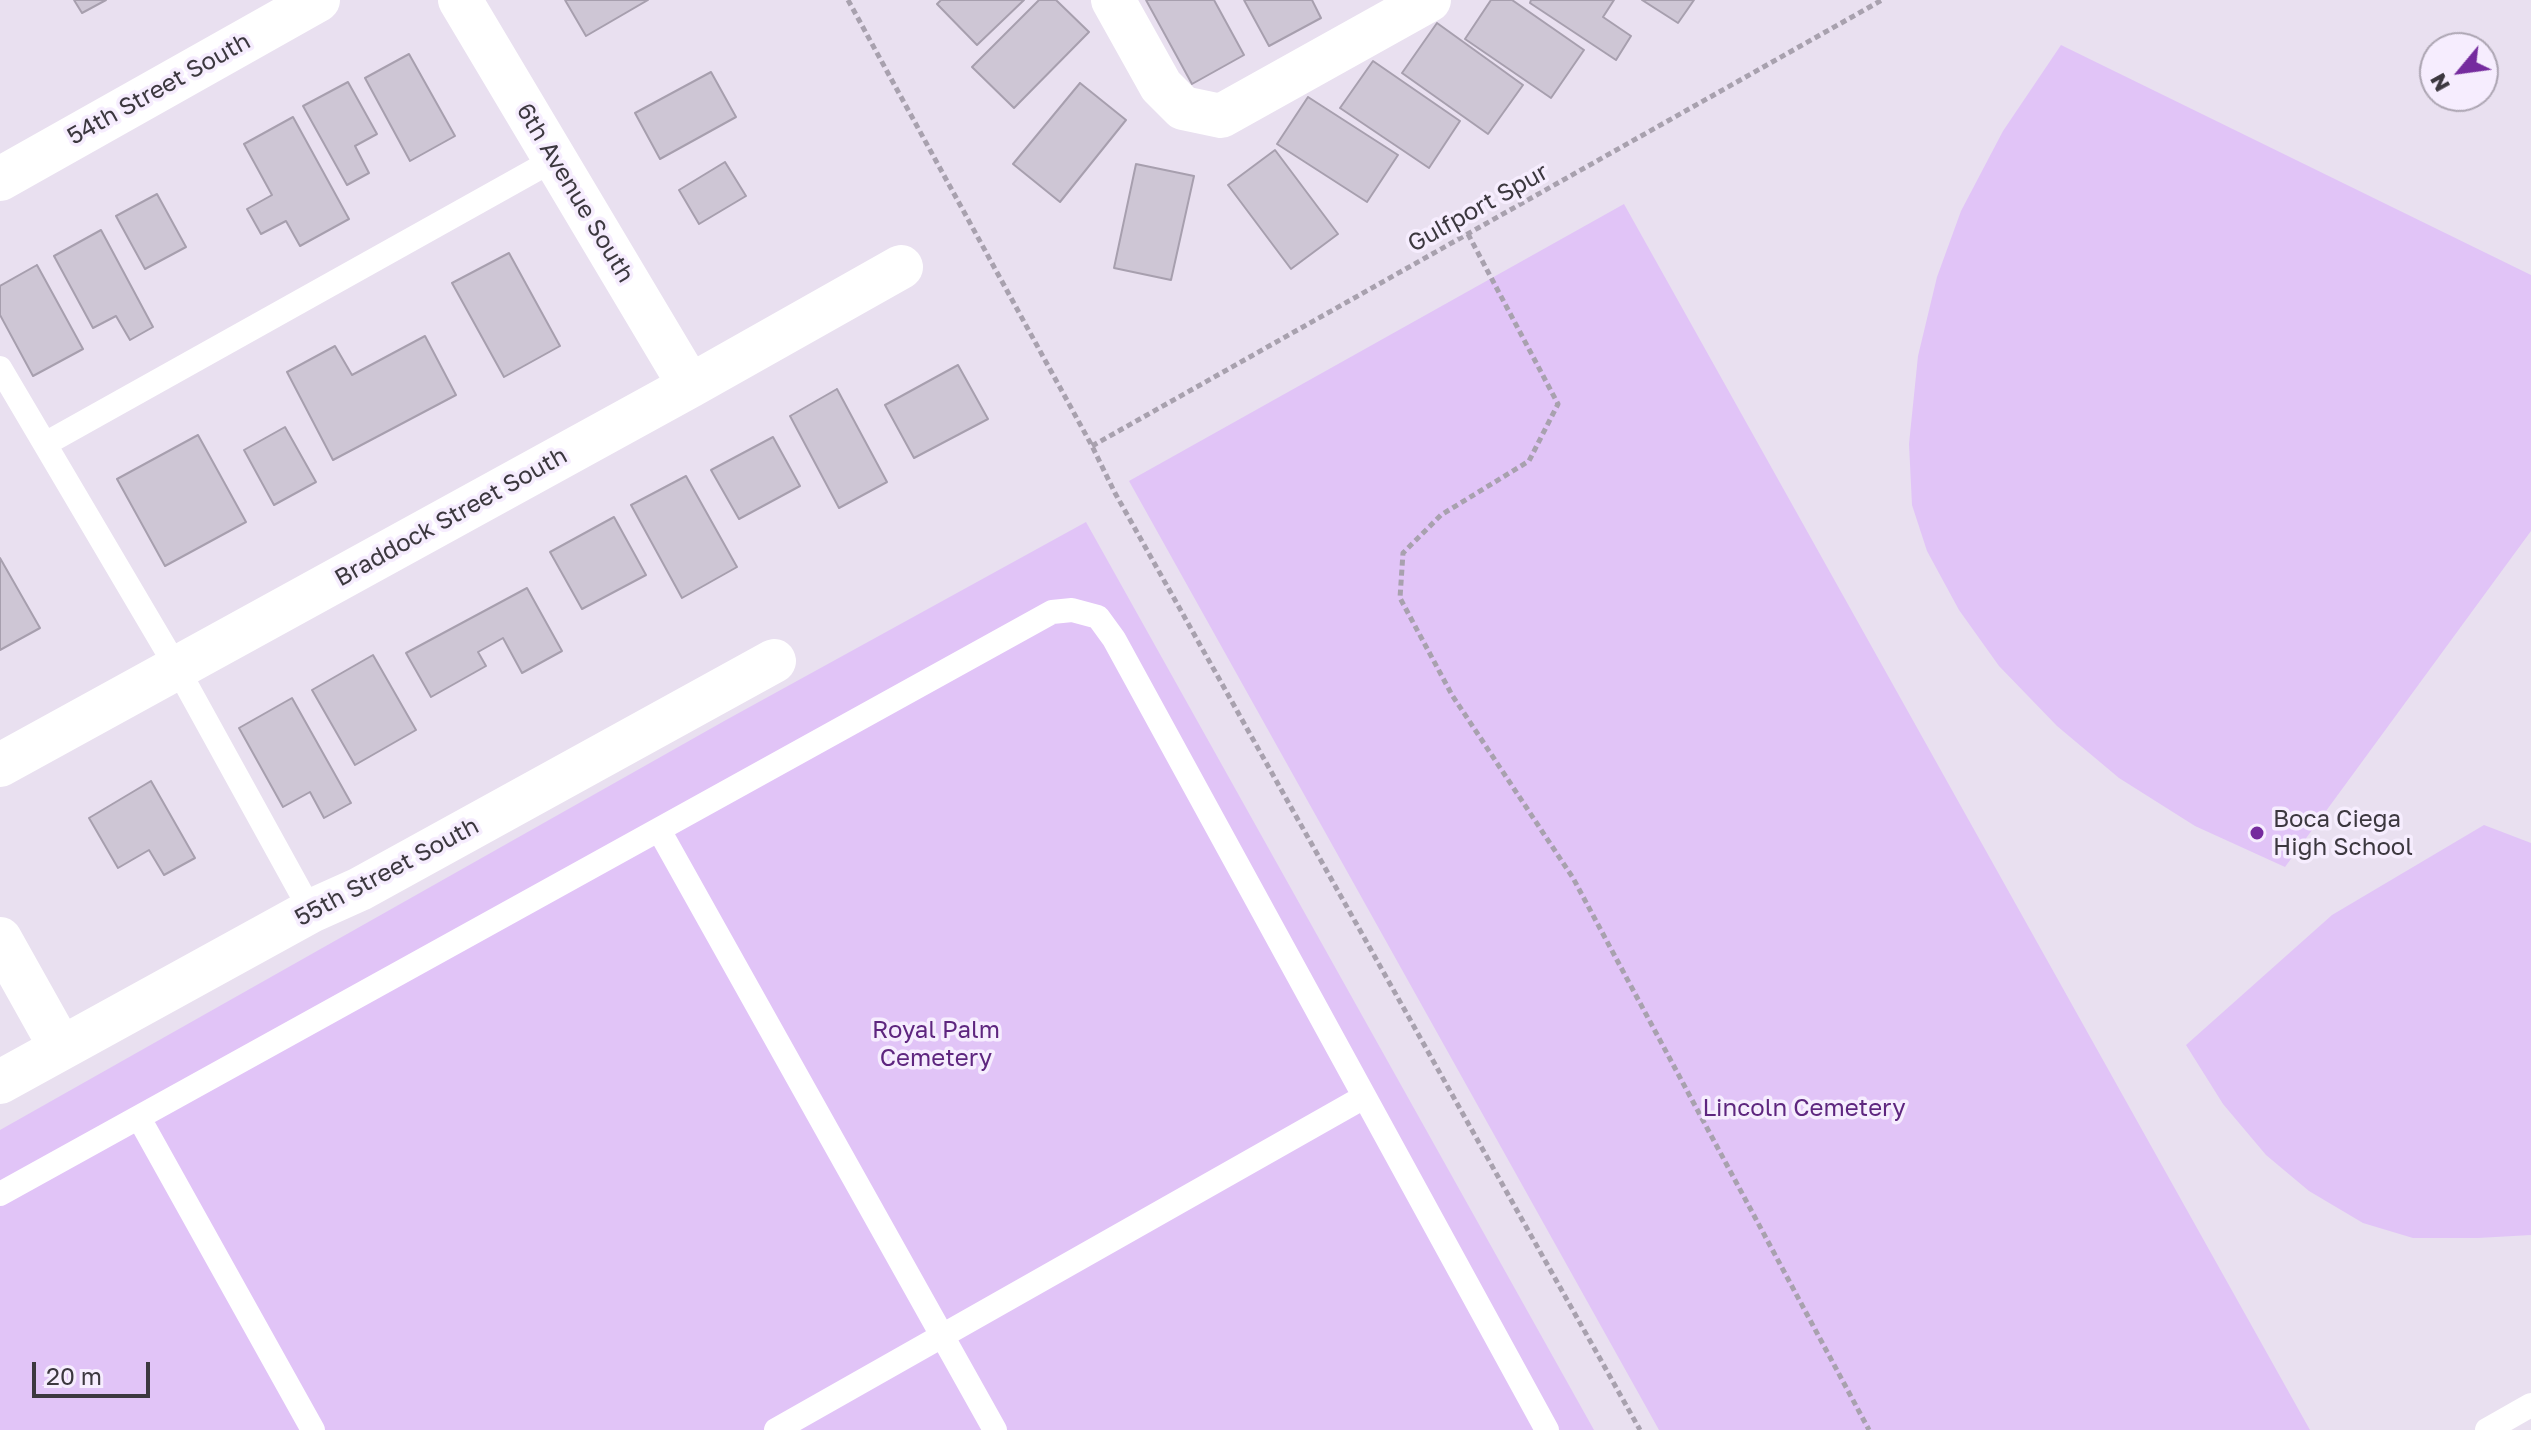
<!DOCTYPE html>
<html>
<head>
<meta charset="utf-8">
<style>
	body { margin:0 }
	#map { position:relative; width:2531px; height:1430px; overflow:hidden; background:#e9e0f0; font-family:"Golos Text",sans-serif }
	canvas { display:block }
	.north { position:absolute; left:2419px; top:32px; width:80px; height:80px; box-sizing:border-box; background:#f6edfe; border:2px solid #aca5b2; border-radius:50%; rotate:241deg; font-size:22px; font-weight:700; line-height:32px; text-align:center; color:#3c383f }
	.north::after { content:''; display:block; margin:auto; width:28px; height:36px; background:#752b9e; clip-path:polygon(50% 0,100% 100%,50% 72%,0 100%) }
	.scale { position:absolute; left:32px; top:1362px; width:118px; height:36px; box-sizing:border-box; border:4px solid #3c383f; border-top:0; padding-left:10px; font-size:24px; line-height:28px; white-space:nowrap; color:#3c383f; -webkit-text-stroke:6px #f6edfe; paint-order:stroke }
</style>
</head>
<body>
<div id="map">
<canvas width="2531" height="1430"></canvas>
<div class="north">N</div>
<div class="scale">20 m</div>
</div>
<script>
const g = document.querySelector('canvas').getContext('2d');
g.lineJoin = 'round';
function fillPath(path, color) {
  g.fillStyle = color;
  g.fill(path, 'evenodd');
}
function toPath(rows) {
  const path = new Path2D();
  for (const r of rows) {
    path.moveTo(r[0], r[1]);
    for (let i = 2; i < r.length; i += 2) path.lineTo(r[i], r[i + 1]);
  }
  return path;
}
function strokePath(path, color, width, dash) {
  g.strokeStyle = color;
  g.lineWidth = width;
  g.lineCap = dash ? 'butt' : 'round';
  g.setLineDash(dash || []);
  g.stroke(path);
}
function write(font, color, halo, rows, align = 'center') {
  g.font = font + ' "Golos Text",sans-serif';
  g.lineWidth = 7;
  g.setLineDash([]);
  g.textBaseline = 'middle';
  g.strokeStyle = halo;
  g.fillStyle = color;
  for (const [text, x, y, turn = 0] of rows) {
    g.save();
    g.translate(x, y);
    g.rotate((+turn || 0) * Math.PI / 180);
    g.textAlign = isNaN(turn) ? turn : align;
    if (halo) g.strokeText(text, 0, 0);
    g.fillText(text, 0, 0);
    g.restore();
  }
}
fillPath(toPath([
	[2061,45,2531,275,2531,531,2285,867,2195,826,2119,778,2057,726,1999,666,1959,610,1927,551,1912,505,1909,444,1918,356,1937,277,1961,211,2003,131],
	[1624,204,2310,1430,1659,1430,1129,481],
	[1086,522,1594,1430,0,1430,0,1130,726,720],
	[2484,825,2531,843,2531,1235,2478,1238,2413,1238,2363,1223,2309,1191,2266,1155,2223,1104,2186,1045,2332,915]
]), '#e1c4f7');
const building = toPath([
	[74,0,106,0,82,13,74,0],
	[565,0,648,0,586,36,565,0],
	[941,0,1024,0,977,45,937,4,941,0],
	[1039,0,1056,0,1089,32,1014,108,972,67,1039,0],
	[1146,0,1214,0,1244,55,1192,84,1146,0],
	[1244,0,1312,0,1321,18,1269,46,1244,0],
	[1491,0,1512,0,1584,50,1551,98,1465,39,1491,0],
	[1531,0,1614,0,1603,17,1631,36,1616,60,1530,3,1531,0],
	[1642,0,1694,0,1678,23,1642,0],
	[1437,23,1523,85,1488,134,1402,73,1437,23],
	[409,54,455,136,410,161,365,78,409,54],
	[1373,61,1460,121,1429,168,1340,108,1373,61],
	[711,72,736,117,660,159,635,113,711,72],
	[348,82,377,134,355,146,369,173,347,185,303,106,348,82],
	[1080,83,1126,120,1060,202,1013,164,1080,83],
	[1308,97,1398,155,1367,202,1277,144,1308,97],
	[293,117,349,219,300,246,286,221,261,234,247,209,272,195,244,144,293,117],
	[1275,150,1338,234,1291,269,1228,185,1275,150],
	[725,162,746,196,699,224,679,190,725,162],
	[1136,164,1194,176,1171,280,1114,268,1136,164],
	[157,194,186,247,145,269,116,216,157,194],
	[101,230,153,327,130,340,116,316,93,328,54,256,101,230],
	[509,253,560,346,504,377,452,283,509,253],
	[37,265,83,349,33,376,0,315,0,286,37,265],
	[425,336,456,395,333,460,287,372,335,346,352,375,425,336],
	[958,365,988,419,914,458,885,405,958,365],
	[837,389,887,482,839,508,790,416,837,389],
	[285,427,316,482,274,505,244,450,285,427],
	[198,435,246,522,165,566,117,479,198,435],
	[773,437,800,486,739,519,711,470,773,437],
	[686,476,737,567,682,598,631,505,686,476],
	[614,517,646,575,582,609,550,552,614,517],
	[0,558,40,628,0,650,0,558],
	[527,588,562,651,522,673,503,638,478,652,486,666,431,697,406,653,527,588],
	[373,655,416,730,355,765,312,690,373,655],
	[292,698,351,803,324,818,310,792,283,807,239,728,292,698],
	[151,781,195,858,164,875,149,850,118,868,89,818,151,781]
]);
fillPath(building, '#cec6d5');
strokePath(building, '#a79fae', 2);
strokePath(toPath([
	[848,0,1092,446,1115,493,1640,1430],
	[1468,234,1558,404,1529,461,1441,515,1403,553,1400,598,1452,695,1573,878,1869,1430],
	[1092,446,1882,0]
]), '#a8a1ae', 5, [6, 4]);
strokePath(toPath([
	[0,368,177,668,311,911],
	[45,444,555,159],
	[659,830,995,1430],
	[139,1118,313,1430],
	[0,1194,1052,612,1072,610,1098,617,1114,639,1547,1430],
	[776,1430,1364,1097],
	[2487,1430,2531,1405]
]), '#fff', 24);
strokePath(toPath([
	[460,0,690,386],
	[1113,0,1161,86,1183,108,1221,116,1429,0],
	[0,179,318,0],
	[0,765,690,386,901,267],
	[0,939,61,1048],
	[0,1082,311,911,360,889,774,661]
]), '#fff', 44);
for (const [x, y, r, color] of [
	[2257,833,8,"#752b9e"]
]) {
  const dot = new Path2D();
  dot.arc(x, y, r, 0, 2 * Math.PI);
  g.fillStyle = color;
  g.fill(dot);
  strokePath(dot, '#f6edfe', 3);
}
write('24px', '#3c383f', '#f6edfe', [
	["54th Street South",159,89,-29],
	["6th Avenue South",575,193,59],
	["Gulfport Spur",1478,208,-29],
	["Braddock Street South",451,517,-29],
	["55th Street South",387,872,-28]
]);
write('24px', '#3c383f', '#f6edfe', [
	["Boca Ciega",2273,819],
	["High School",2273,847]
], 'left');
write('24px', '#5e267f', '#f6edfe', [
	["Royal Palm",936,1030],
	["Cemetery",936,1058],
	["Lincoln Cemetery",1804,1108]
]);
</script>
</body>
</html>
